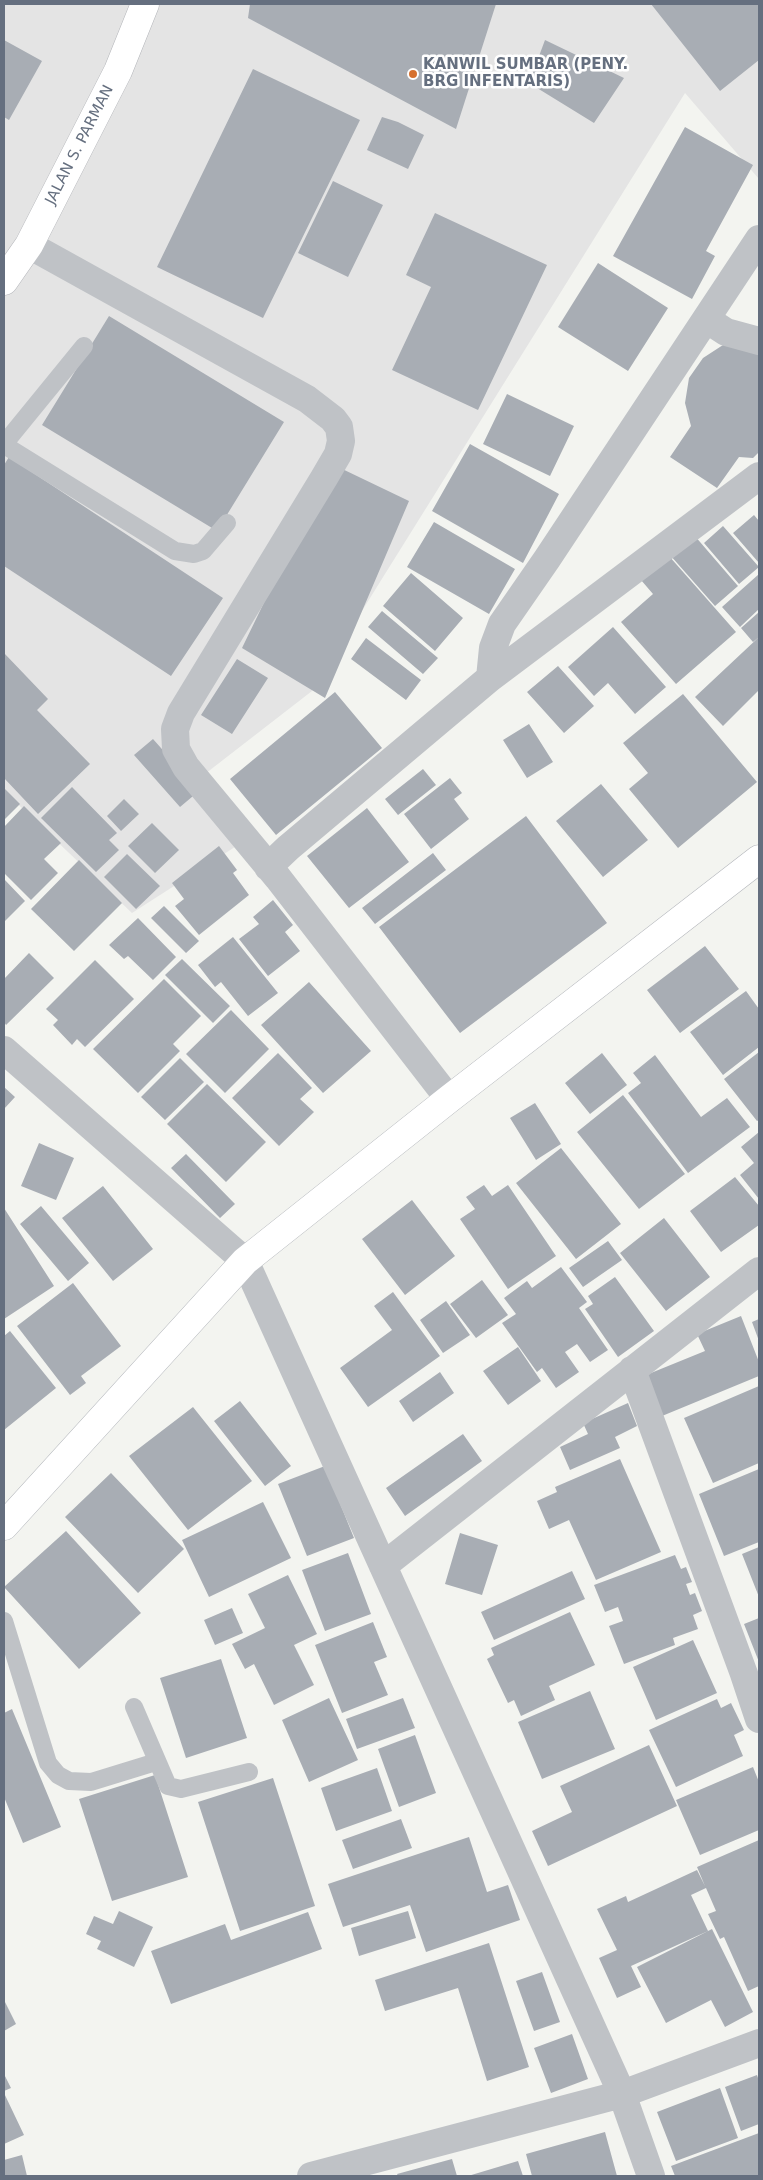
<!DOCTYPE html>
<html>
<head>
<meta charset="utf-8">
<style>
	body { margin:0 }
	#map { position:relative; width:763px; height:2180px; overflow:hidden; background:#f3f4f0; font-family:"DejaVu Sans",sans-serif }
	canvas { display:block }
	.frame { position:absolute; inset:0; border:5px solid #656f7f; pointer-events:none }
</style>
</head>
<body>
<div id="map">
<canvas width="763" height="2180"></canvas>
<div class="frame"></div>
</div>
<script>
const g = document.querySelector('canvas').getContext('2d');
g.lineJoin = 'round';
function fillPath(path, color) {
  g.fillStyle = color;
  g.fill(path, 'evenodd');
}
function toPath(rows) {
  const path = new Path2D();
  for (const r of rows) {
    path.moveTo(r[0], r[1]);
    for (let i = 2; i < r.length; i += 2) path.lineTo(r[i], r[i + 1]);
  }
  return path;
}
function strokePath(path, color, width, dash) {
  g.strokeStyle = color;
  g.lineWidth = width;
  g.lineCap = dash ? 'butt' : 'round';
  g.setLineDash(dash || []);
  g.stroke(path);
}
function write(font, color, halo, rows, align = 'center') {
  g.font = font + ' "DejaVu Sans",sans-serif';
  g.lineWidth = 5;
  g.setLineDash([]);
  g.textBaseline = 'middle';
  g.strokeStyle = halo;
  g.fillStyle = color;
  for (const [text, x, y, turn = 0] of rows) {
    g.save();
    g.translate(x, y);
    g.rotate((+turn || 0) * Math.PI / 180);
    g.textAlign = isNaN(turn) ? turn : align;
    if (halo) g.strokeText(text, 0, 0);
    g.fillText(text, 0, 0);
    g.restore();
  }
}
fillPath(toPath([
	[4,4,759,4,759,179,685,93,312,691,192,784,252,836,132,913,4,791]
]), '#e4e4e4');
fillPath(toPath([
	[250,4,496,4,456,129,248,18],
	[651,4,759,4,759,60,720,91],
	[4,40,42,61,9,120,4,117],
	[545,40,624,78,594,123,529,83],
	[253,69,360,120,263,318,157,267],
	[382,117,398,122,424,135,408,169,367,150],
	[685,127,753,165,706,251,715,256,692,299,613,256],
	[333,181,383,205,348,277,298,253],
	[435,213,547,265,478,410,392,370,431,287,406,275],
	[598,263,668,308,628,371,558,327],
	[109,316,284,422,217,531,42,425],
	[723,345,759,345,759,452,753,458,739,457,717,488,670,457,691,426,685,403,689,378,703,358],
	[507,394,574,426,550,476,483,444],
	[470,444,559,494,523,563,432,511],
	[9,457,223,598,171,676,4,566,4,465],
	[336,466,409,501,325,698,242,648,289,551],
	[754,515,759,521,759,563,733,533],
	[434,522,515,569,489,614,407,567],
	[723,526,759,567,739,584,704,543],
	[694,535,738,586,715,606,670,555],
	[669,556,736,632,676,684,621,622,653,594,641,580],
	[411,573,463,618,435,651,383,606],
	[759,574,759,609,740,627,722,607],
	[382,611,438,658,423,674,368,627],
	[759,612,759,637,753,642,741,628],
	[613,627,666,687,635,714,608,683,594,696,568,667],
	[759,637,759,690,723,726,695,697],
	[366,638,421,680,406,700,351,659],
	[4,653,48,699,37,710,90,764,38,814,4,778],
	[237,659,268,678,232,734,201,715],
	[558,666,594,706,564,733,527,692],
	[335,692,382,748,276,835,230,779],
	[683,694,757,782,678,848,629,789,648,773,623,743],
	[529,724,553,762,527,778,503,740],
	[153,739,199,791,180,807,134,755],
	[423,769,436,785,398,815,385,799],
	[450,778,462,793,454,799,469,819,431,849,404,814],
	[601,784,648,840,603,877,556,821],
	[72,787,117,833,109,840,119,850,96,872,41,818],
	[4,788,20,804,4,820],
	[124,799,139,814,121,831,107,816],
	[24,806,61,843,44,859,58,873,31,900,4,873,4,827],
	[367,808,409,862,349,908,307,856],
	[526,816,607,923,460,1033,379,927],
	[152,823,179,850,155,873,128,846],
	[219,846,237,870,233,873,249,895,199,935,175,906,184,899,172,883],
	[433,853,446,870,375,924,362,908],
	[127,854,160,886,136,909,104,877],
	[79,860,122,903,74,951,31,909],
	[4,879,25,901,4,922],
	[273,900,293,925,285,932,300,951,268,976,239,939,259,924,253,917],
	[164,906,199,941,186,953,151,918],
	[138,918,176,957,153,980,128,956,124,959,109,945],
	[233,937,278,993,248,1016,221,982,215,987,198,965],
	[705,946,739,989,680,1033,647,990],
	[29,953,54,978,6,1025,4,1022,4,979],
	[182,959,230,1006,213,1023,165,975],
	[95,960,134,999,85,1047,77,1039,72,1045,53,1025,58,1020,46,1009],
	[164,979,201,1016,173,1044,180,1051,138,1093,93,1049],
	[309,982,371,1051,323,1093,261,1025],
	[746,991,759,1009,759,1047,723,1075,690,1032],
	[231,1010,269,1049,225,1093,186,1054],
	[759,1052,759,1120,757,1121,724,1079],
	[278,1053,312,1088,300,1099,314,1112,279,1146,232,1098],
	[602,1053,627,1085,590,1114,565,1083],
	[655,1055,701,1117,727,1098,750,1127,688,1173,628,1093,641,1083,633,1073],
	[180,1058,204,1082,165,1120,141,1097],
	[207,1084,266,1142,226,1182,167,1124],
	[4,1087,15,1097,4,1109],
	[623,1095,685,1174,639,1209,577,1132],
	[535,1103,561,1144,536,1160,510,1118],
	[759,1132,759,1199,740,1175,754,1163,741,1147],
	[39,1143,74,1158,56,1200,21,1186],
	[561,1148,621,1224,576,1259,516,1183],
	[186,1154,235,1204,220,1218,171,1168],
	[735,1177,759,1206,759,1225,721,1252,690,1211],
	[484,1185,492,1196,508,1185,556,1256,508,1289,460,1219,475,1209,466,1197],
	[103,1186,153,1249,113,1281,62,1218],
	[412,1200,455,1256,405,1295,362,1239],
	[41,1206,89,1263,68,1281,20,1224],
	[4,1208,54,1286,4,1319],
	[664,1218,710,1277,666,1311,620,1253],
	[608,1241,622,1260,583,1287,569,1268],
	[561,1267,587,1302,579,1308,608,1350,590,1362,577,1344,565,1352,579,1372,556,1388,542,1368,537,1372,502,1323,516,1314,504,1298,527,1281,532,1288],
	[615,1277,654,1331,618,1357,585,1309,593,1304,588,1296],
	[482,1280,508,1315,476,1338,450,1304],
	[73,1283,121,1346,81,1376,86,1383,70,1395,17,1326],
	[393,1292,440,1356,368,1407,340,1368,392,1330,374,1306],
	[446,1301,470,1335,443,1353,420,1320],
	[741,1316,759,1362,759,1376,662,1416,646,1375,705,1351,697,1334],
	[759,1319,759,1341,752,1322],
	[10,1331,56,1388,4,1430,4,1336],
	[518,1347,541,1381,508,1405,483,1371],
	[440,1372,454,1393,413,1422,399,1401],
	[759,1386,759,1463,713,1483,684,1418],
	[240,1401,291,1466,265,1486,214,1421],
	[628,1403,637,1426,615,1437,620,1448,570,1470,560,1447,588,1434,583,1423],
	[193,1407,252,1481,188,1530,129,1456],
	[463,1434,482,1461,405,1516,386,1488],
	[620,1459,661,1552,596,1580,569,1520,549,1529,537,1501,557,1492,555,1487],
	[325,1466,354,1538,307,1556,278,1484],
	[759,1469,759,1542,724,1556,699,1494],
	[111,1473,184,1549,138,1593,65,1517],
	[263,1502,291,1558,209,1597,182,1540],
	[66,1531,141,1613,79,1669,4,1587],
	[460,1533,498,1545,482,1595,445,1584],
	[759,1547,759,1597,742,1554],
	[348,1553,371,1614,325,1631,302,1570],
	[675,1555,681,1569,686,1567,692,1582,686,1584,690,1595,695,1593,702,1611,693,1615,698,1629,673,1638,675,1645,624,1664,609,1626,623,1621,618,1607,605,1612,594,1585],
	[572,1571,585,1599,494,1640,481,1612],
	[288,1575,317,1634,294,1645,314,1685,274,1705,254,1664,245,1669,232,1644,265,1628,248,1594],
	[232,1608,243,1633,215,1645,204,1620],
	[570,1612,595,1665,549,1686,555,1700,521,1716,514,1700,508,1703,487,1659,494,1655,491,1648],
	[759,1618,759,1662,744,1624],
	[373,1622,387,1657,374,1662,388,1695,342,1713,315,1645],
	[693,1640,717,1693,656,1720,633,1667],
	[221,1659,247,1738,186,1758,160,1678],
	[590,1691,615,1749,542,1779,518,1722],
	[329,1698,358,1760,309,1782,282,1720],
	[403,1698,415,1728,357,1749,346,1719],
	[717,1699,721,1708,731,1703,744,1730,734,1735,743,1756,676,1787,649,1730],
	[12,1709,61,1827,23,1843,4,1797,4,1713],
	[415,1735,436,1793,399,1807,378,1749],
	[649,1745,677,1806,548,1866,532,1831,572,1812,560,1786],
	[753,1767,759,1782,759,1830,700,1855,676,1800],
	[377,1768,392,1811,336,1831,321,1788],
	[155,1775,188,1877,112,1901,79,1799],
	[273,1778,315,1906,240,1931,198,1802],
	[401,1819,412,1848,353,1869,342,1840],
	[469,1837,487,1892,508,1885,520,1920,426,1952,410,1905,343,1927,328,1884],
	[759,1840,759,1986,748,1991,724,1937,720,1939,708,1914,716,1911,706,1888,691,1895,708,1931,631,1966,641,1987,617,1998,599,1958,617,1950,597,1909,626,1896,628,1902,697,1870,705,1886,697,1867],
	[119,1911,153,1927,134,1967,97,1949,101,1941,86,1934,94,1916,113,1924],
	[408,1911,416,1938,359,1956,351,1928],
	[308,1912,322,1949,171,2004,151,1951,225,1924,231,1940],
	[712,1929,753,2012,725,2027,711,2000,666,2023,637,1967],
	[489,1943,529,2067,487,2081,458,1988,385,2011,375,1980],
	[542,1972,560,2022,534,2031,516,1981],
	[4,2000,16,2024,4,2031],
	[572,2034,588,2079,551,2093,534,2048],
	[4,2074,11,2088,4,2091],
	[757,2075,759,2081,759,2124,741,2131,725,2087],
	[720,2088,738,2138,676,2161,657,2112],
	[4,2093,24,2135,4,2144],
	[605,2132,617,2176,532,2176,526,2154],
	[759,2133,759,2176,675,2176,671,2166],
	[22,2155,27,2176,4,2176,4,2160],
	[452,2159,457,2176,398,2176,397,2174],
	[518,2161,523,2176,468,2176]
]), '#a8adb4');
const secondary = toPath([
	[4,1526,245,1261,449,1099,759,859]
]);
const primary = toPath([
	[4,281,29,245,118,71,145,4]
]);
strokePath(secondary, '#b2b5ba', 29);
strokePath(primary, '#b3b5b9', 29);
strokePath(toPath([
	[4,444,84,346],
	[4,445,175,551,194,554,203,551,227,523],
	[4,1621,48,1763,58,1775,69,1781,91,1782,156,1762],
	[134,1707,168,1786,181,1789,249,1772]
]), '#bfc2c6', 18);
strokePath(toPath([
	[29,245,307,399,333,419,339,427,341,441,338,454,324,478,181,713,175,729,176,749,186,767,278,878,449,1099],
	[706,319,726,332,759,341],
	[490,678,493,648,502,624,547,559,759,239],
	[268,867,288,848,490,678,759,476],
	[4,1050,245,1261,622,2094,651,2176],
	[632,1370,744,1674,759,1719],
	[383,1566,759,1271],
	[311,2176,622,2094,759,2043]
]), '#bfc2c6', 28);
strokePath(secondary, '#fff', 28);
strokePath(primary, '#fff', 28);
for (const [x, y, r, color] of [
	[413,74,5,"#d6702e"]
]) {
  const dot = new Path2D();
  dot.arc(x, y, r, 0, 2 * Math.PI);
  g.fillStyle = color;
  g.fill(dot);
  strokePath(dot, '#fff', 2);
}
write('bold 15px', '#656f7f', '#fff', [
	["KANWIL SUMBAR (PENY.",423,65],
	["BRG INFENTARIS)",423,82]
], 'left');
write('15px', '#656f7f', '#fff', [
	["JALAN S. PARMAN",80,145,-63]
]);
</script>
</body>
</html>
